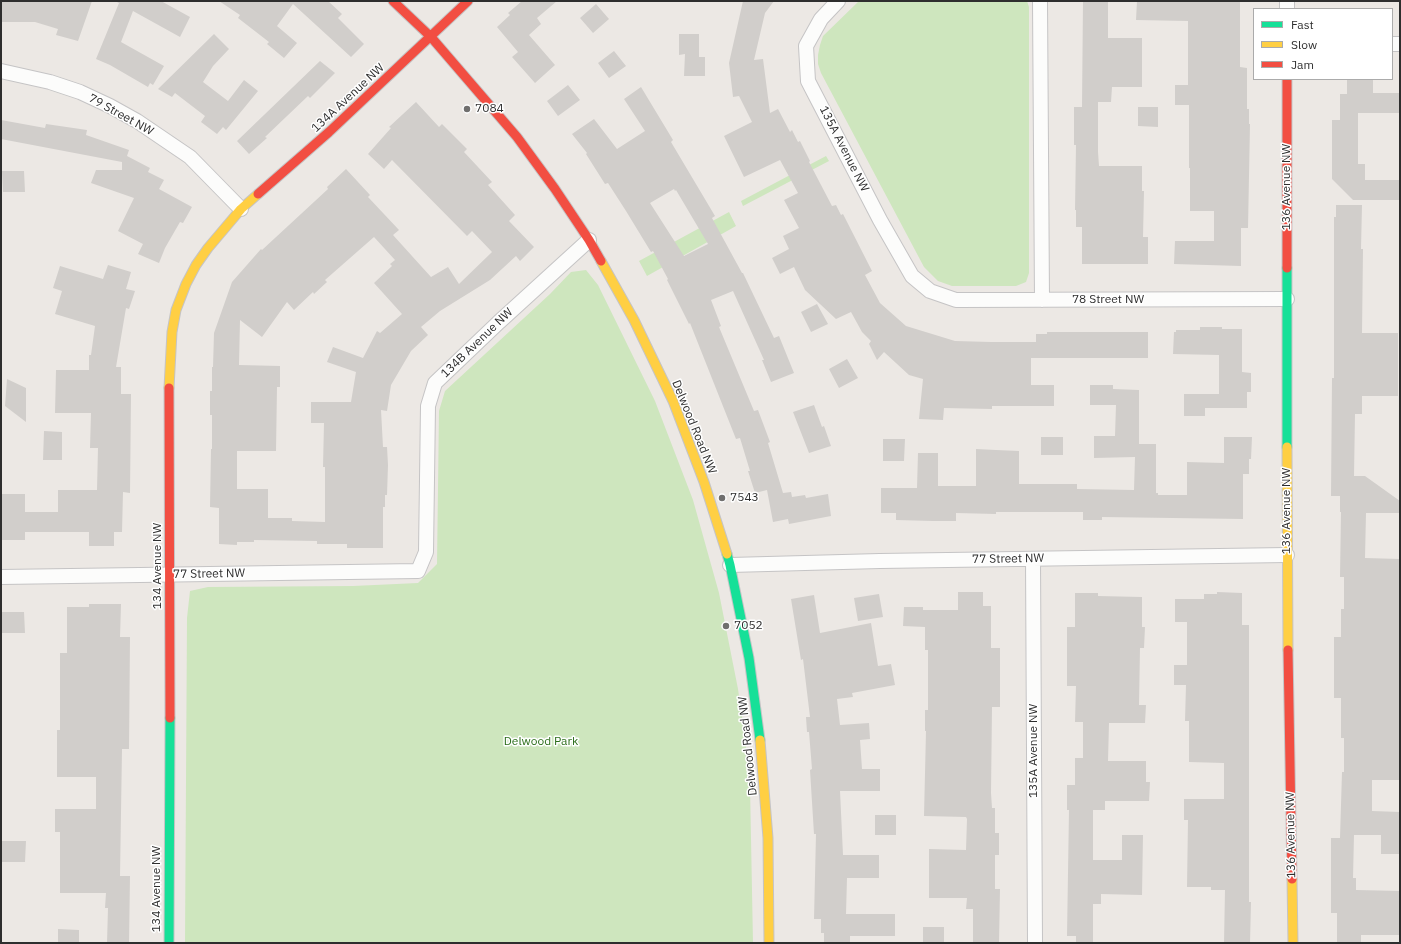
<!DOCTYPE html>
<html>
<head>
<meta charset="utf-8">
<style>
	body { margin:0 }
	#map { position:relative; width:1401px; height:944px; overflow:hidden; background:#ece8e4; font-family:"IBM Plex Sans",sans-serif }
	canvas { display:block }
	.frame { position:absolute; inset:0; border:2px solid #2e2e2e; pointer-events:none }
	.legend { position:absolute; left:1253px; top:8px; width:140px; height:72px; box-sizing:border-box; background:#fff; border:1px solid #ababab; margin:0; padding:5px 7px; list-style:none; font-size:12px; color:#2e2e2e }
	.legend li { display:flex; align-items:center; gap:8px; height:20px }
	.legend b { width:20px; border:1px solid #ababab }
</style>
</head>
<body>
<div id="map">
<canvas width="1401" height="944"></canvas>
<div class="frame"></div>
<ul class="legend">
<li><b style="height:5px;background:#16e098"></b>Fast</li>
<li><b style="height:5px;background:#ffcf43"></b>Slow</li>
<li><b style="height:5px;background:#f24e42"></b>Jam</li>
</ul>
</div>
<script>
const g = document.querySelector('canvas').getContext('2d');
g.lineJoin = 'round';
function fillPath(path, color) {
  g.fillStyle = color;
  g.fill(path, 'evenodd');
}
function toPath(rows) {
  const path = new Path2D();
  for (const r of rows) {
    path.moveTo(r[0], r[1]);
    for (let i = 2; i < r.length; i += 2) path.lineTo(r[i], r[i + 1]);
  }
  return path;
}
function strokePath(path, color, width, dash) {
  g.strokeStyle = color;
  g.lineWidth = width;
  g.lineCap = dash ? 'butt' : 'round';
  g.setLineDash(dash || []);
  g.stroke(path);
}
function write(font, color, halo, rows, align = 'center') {
  g.font = font + ' "IBM Plex Sans",sans-serif';
  g.lineWidth = 3;
  g.setLineDash([]);
  g.textBaseline = 'middle';
  g.strokeStyle = halo;
  g.fillStyle = color;
  for (const [text, x, y, turn = 0] of rows) {
    g.save();
    g.translate(x, y);
    g.rotate((+turn || 0) * Math.PI / 180);
    g.textAlign = isNaN(turn) ? turn : align;
    if (halo) g.strokeText(text, 0, 0);
    g.fillText(text, 0, 0);
    g.restore();
  }
}
fillPath(toPath([
	[859,1,1027,1,1029,7,1029,273,1026,282,1016,286,952,286,938,281,924,267,821,73,818,64,818,55,820,45,823,36],
	[826,156,829,161,743,206,741,201],
	[729,212,736,226,647,276,639,261],
	[586,270,598,285,655,401,693,500,719,593,738,689,745,737,750,786,753,943,185,943,187,618,190,591,208,587,353,586,418,583,437,564,439,411,445,391,550,294,571,272]
]), '#cee6be');
fillPath(toPath([
	[1,1,92,1,78,41,56,35,58,29,35,22,1,22],
	[115,1,161,1,190,17,180,37,133,11,121,42,164,66,153,85,150,83,148,87,110,65,96,59,119,3],
	[219,1,328,1,342,14,338,18,364,44,351,57,293,4,277,26,297,43,284,58,267,44,269,42,238,18,240,15],
	[522,1,557,1,537,18,541,24,529,35,555,65,535,83,512,57,518,52,497,27,510,15,508,13],
	[743,1,774,1,765,13,754,60,763,59,770,113,778,109,790,132,792,130,798,142,800,141,810,161,809,162,832,206,836,205,841,215,843,214,872,271,865,275,880,303,906,326,955,341,991,342,1036,342,1036,334,1047,334,1047,332,1148,332,1148,358,1031,358,1031,385,1054,385,1054,406,992,406,992,409,944,408,943,420,919,419,923,379,909,375,884,352,877,360,869,344,871,341,862,332,851,312,836,319,805,290,794,267,780,274,772,258,789,249,783,236,799,228,784,200,798,193,780,160,744,177,724,136,752,122,739,96,733,97,729,63],
	[1083,1,1108,1,1108,38,1142,38,1142,87,1112,87,1111,102,1098,102,1098,152,1099,166,1142,166,1142,191,1144,191,1143,237,1148,237,1148,264,1082,264,1082,227,1076,227,1076,210,1075,210,1076,145,1074,145,1074,107,1082,107],
	[1137,1,1240,1,1240,67,1247,68,1247,109,1249,109,1249,124,1250,124,1248,228,1241,228,1241,266,1174,264,1175,241,1214,241,1214,211,1190,211,1190,168,1189,168,1189,105,1175,105,1175,85,1188,85,1188,21,1136,20],
	[596,4,609,19,593,33,580,18],
	[214,34,229,49,213,66,203,82,228,101,244,80,258,91,226,130,223,127,217,134,201,122,205,116,175,93,172,97,158,89],
	[679,34,699,34,699,57,705,57,705,76,684,76,685,54,679,55],
	[614,51,626,66,609,78,598,63],
	[320,61,335,73,310,98,308,96,265,137,267,138,249,154,237,141],
	[1347,80,1373,80,1373,93,1400,93,1400,113,1358,113,1358,164,1365,164,1365,180,1400,180,1400,200,1353,200,1332,179,1332,120,1340,120,1340,94,1347,94],
	[568,85,580,100,558,116,547,101],
	[641,87,673,140,671,142,715,216,712,218,742,273,743,273,774,338,779,336,794,373,771,382,762,360,764,360,733,291,711,300,721,326,719,327,754,411,758,410,770,442,768,443,783,493,791,492,792,497,805,495,806,498,828,494,831,516,789,524,788,519,773,522,767,490,755,493,748,471,750,471,740,438,736,439,690,323,689,324,667,280,668,279,653,251,651,252,626,211,608,183,605,184,586,154,587,153,572,134,594,119,617,149,645,131,624,99],
	[674,189,675,191,676,190,708,244,684,256,650,203],
	[416,102,439,127,442,124,467,149,464,152,492,182,488,185,515,215,509,221,534,247,520,261,516,256,490,280,440,311,421,327,428,335,411,351,391,385,387,411,381,410,383,447,387,447,388,465,387,495,385,495,385,507,383,507,383,548,347,548,347,544,317,544,317,541,254,540,254,542,237,542,237,545,219,544,219,508,210,507,211,449,212,449,212,415,210,415,210,391,212,391,212,367,213,367,214,333,232,282,261,249,262,250,328,189,327,187,346,169,370,195,368,197,399,230,393,235,431,277,448,267,459,284,492,252,472,231,467,236,392,160,384,169,368,154,391,128,389,127],
	[374,237,395,260,390,264,392,266,374,283,402,314,380,333,377,331,363,358,333,347,327,362,356,372,351,402,311,402,311,423,324,423,323,467,325,467,325,522,292,521,292,518,268,518,268,489,237,489,237,451,276,451,277,387,280,387,280,366,239,365,240,320,262,337,287,302,294,310,313,292,314,294,327,282,325,280],
	[1138,107,1158,107,1158,127,1138,126],
	[1,120,45,128,46,124,87,130,86,135,129,150,127,156,150,168,148,172,164,180,159,189,192,207,183,223,180,222,165,248,159,263,138,254,143,244,118,231,134,198,91,183,96,170,122,170,122,162,1,139],
	[2,171,24,171,25,192,3,192],
	[1336,205,1362,205,1361,249,1363,249,1362,333,1398,333,1398,396,1362,396,1362,414,1355,414,1354,476,1365,476,1400,501,1400,513,1366,513,1365,558,1400,559,1400,780,1372,780,1372,811,1400,812,1400,854,1381,854,1381,835,1354,835,1353,878,1356,878,1356,890,1400,891,1399,935,1361,935,1361,943,1337,943,1337,913,1331,913,1331,838,1340,838,1342,772,1344,772,1344,738,1341,738,1341,698,1334,698,1334,637,1341,637,1341,609,1344,609,1344,577,1340,577,1341,512,1340,512,1340,496,1331,496,1332,378,1334,378,1334,217,1336,217],
	[108,265,131,272,126,289,135,291,129,309,126,308,116,367,121,367,121,394,131,394,130,493,123,492,122,532,114,532,114,546,89,546,89,532,25,532,25,540,1,540,1,494,25,494,25,512,58,512,58,490,97,490,98,448,90,448,91,413,55,413,56,370,89,370,89,355,91,355,95,326,55,314,62,291,53,288,60,266,103,279],
	[817,304,828,324,811,332,801,312],
	[1200,327,1222,327,1222,329,1242,329,1242,372,1251,373,1251,392,1247,392,1247,408,1205,408,1205,416,1184,416,1184,394,1219,394,1219,355,1173,354,1174,332,1176,332,1176,330,1200,330],
	[847,359,858,378,839,388,829,369],
	[7,379,26,388,26,422,5,406],
	[1090,385,1113,385,1113,389,1139,390,1139,444,1156,444,1156,493,1158,493,1158,495,1187,495,1187,462,1224,463,1224,437,1252,437,1251,459,1249,459,1249,474,1243,474,1243,519,1102,517,1102,520,1083,520,1083,512,996,512,996,514,956,513,956,521,933,521,896,520,896,513,881,513,881,488,917,488,918,453,938,453,938,486,976,486,976,449,996,450,1019,451,1019,484,1077,484,1077,489,1134,490,1135,457,1094,458,1094,436,1115,436,1116,405,1090,405],
	[814,405,822,427,824,426,831,446,809,453,793,412],
	[44,431,62,432,62,460,43,460],
	[1041,437,1063,437,1063,455,1041,455],
	[883,439,905,439,904,461,883,461],
	[958,592,983,592,983,606,991,606,991,648,1000,648,1000,707,992,707,991,793,992,808,995,808,995,833,999,833,999,855,995,855,995,889,1000,889,999,943,973,943,973,909,966,909,967,898,929,898,929,849,966,850,967,819,966,817,924,816,926,731,925,731,925,710,928,710,928,650,925,650,925,627,903,626,904,607,923,607,923,610,958,610],
	[1217,592,1242,593,1242,625,1249,625,1249,902,1251,902,1250,943,1224,943,1225,890,1211,890,1211,887,1187,887,1188,820,1184,820,1184,799,1224,799,1224,763,1189,762,1189,721,1185,721,1186,685,1174,685,1174,665,1187,665,1187,622,1175,622,1175,599,1204,599,1204,594,1217,594],
	[1075,593,1098,593,1098,596,1142,597,1142,627,1145,627,1144,648,1140,648,1139,705,1146,705,1145,723,1109,723,1108,761,1146,761,1146,782,1150,782,1149,801,1105,801,1105,810,1093,810,1093,860,1122,860,1122,835,1143,835,1142,895,1101,894,1101,904,1093,904,1093,943,1076,943,1076,936,1067,936,1069,810,1067,810,1067,785,1075,785,1075,758,1083,758,1083,722,1075,722,1076,686,1067,686,1067,627,1075,627],
	[879,594,883,617,858,621,854,598],
	[814,595,820,633,871,623,878,666,891,664,895,685,852,693,853,697,837,699,840,725,869,723,870,739,860,740,862,769,880,769,880,791,840,791,843,855,879,855,879,878,847,878,846,914,895,914,895,936,850,936,850,943,824,943,824,933,821,933,821,919,814,919,816,834,814,834,810,770,812,769,809,732,807,732,806,717,810,717,803,659,801,660,791,599],
	[89,604,121,604,120,637,130,637,129,749,122,749,120,876,130,876,129,943,107,943,108,908,105,908,106,893,60,893,60,832,55,832,55,809,96,809,96,777,57,777,57,730,60,730,60,653,67,653,67,607,89,607],
	[1,612,24,612,25,633,1,633],
	[875,815,896,815,896,835,875,835],
	[1,841,26,841,25,862,1,862],
	[923,927,944,927,944,943,923,943],
	[58,929,79,930,79,943,58,943]
]), '#d1cecb');
const street = toPath([
	[838,1,821,19,806,46,808,81,880,220,912,276,930,291,956,300,1287,299],
	[1040,1,1042,300],
	[1287,9,1287,1],
	[1392,44,1400,44],
	[1,71,50,82,80,92,110,106,137,121,190,157,241,209],
	[1033,559,1035,943],
	[730,565,880,561,1287,555],
	[1,577,418,571,426,552,428,406,435,383,499,322,589,240]
]);
const fast = toPath([
	[1287,268,1287,447],
	[727,554,730,565,749,658,760,740],
	[169,943,170,718]
]);
const slow = toPath([
	[601,261,634,320,673,401,704,482,727,554],
	[169,388,172,332,176,310,186,284,196,265,208,248,241,209,258,194],
	[1287,447,1288,650],
	[760,740,768,838,769,943],
	[1292,879,1293,943]
]);
const jam = toPath([
	[393,1,431,37,517,137,555,189,589,240,601,261],
	[1287,79,1287,268],
	[258,194,329,132,468,1],
	[169,388,170,718],
	[1288,650,1292,879]
]);
strokePath(street, '#c5c4c5', 16);
strokePath(fast, '#c5c4c5', 11);
strokePath(slow, '#c5c4c5', 11);
strokePath(jam, '#c5c4c5', 11);
strokePath(street, '#fcfcfb', 14);
strokePath(fast, '#16e098', 9);
strokePath(slow, '#ffcf43', 9);
strokePath(jam, '#f24e42', 9);
for (const [x, y, r, color] of [
	[467,109,4,"#706f6e"],
	[722,498,4,"#706f6e"],
	[726,626,4,"#706f6e"]
]) {
  const dot = new Path2D();
  dot.arc(x, y, r, 0, 2 * Math.PI);
  g.fillStyle = color;
  g.fill(dot);
  strokePath(dot, '#fff', 1.5);
}
write('12px', '#2e2e2e', '#fff', [
	["134A Avenue NW",348,98,-43],
	["79 Street NW",121,115,29],
	["135A Avenue NW",844,149,63],
	["136 Avenue NW",1287,187,-90],
	["78 Street NW",1108,300],
	["134B Avenue NW",477,343,-44],
	["Delwood Road NW",694,427,68],
	["136 Avenue NW",1287,511,-90],
	["77 Street NW",1008,559,-1],
	["134 Avenue NW",158,566,-90],
	["77 Street NW",209,574,-1],
	["Delwood Road NW",748,746,-96],
	["135A Avenue NW",1034,751,-90],
	["136 Avenue NW",1291,835,-91],
	["134 Avenue NW",157,889,-90]
]);
write('12px', '#2e2e2e', '#fff', [
	["7084",475,109],
	["7543",730,498],
	["7052",734,626]
], 'left');
write('12px', '#2c6e1b', '#fff', [
	["Delwood Park",541,742]
]);
</script>
</body>
</html>
